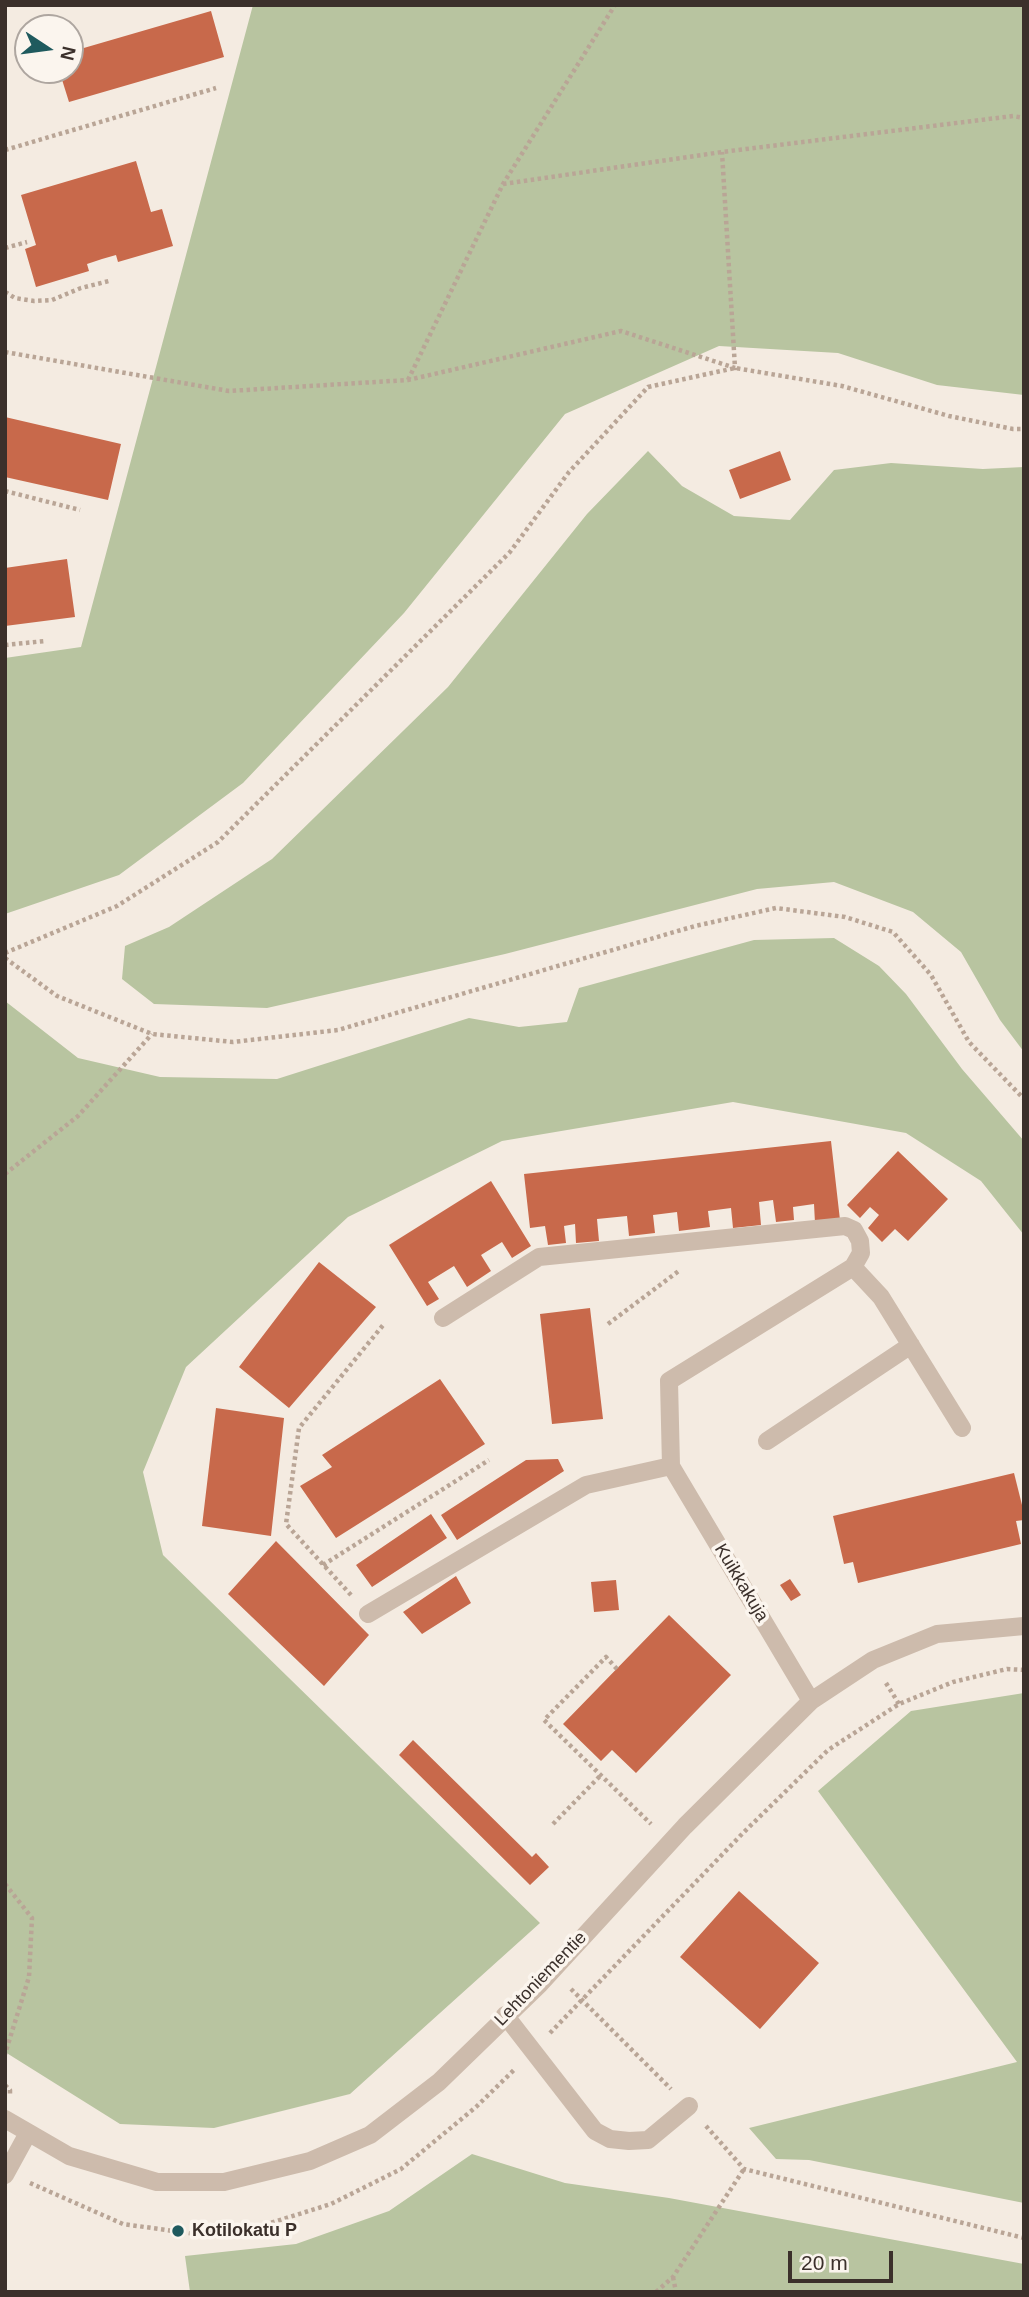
<!DOCTYPE html>
<html>
<head>
<meta charset="utf-8">
<style>
	body { margin:0 }
	#map { position:relative; width:1029px; height:2297px; overflow:hidden; background:#f4ebe1; font-family:Arial,sans-serif }
	canvas { display:block }
	.frame { position:absolute; inset:0; border:7px solid #3b302b; pointer-events:none }
	.north { position:absolute; left:14px; top:14px; width:70px; height:70px; box-sizing:border-box; background:#fbf5ee; border:2px solid #aea6a0; border-radius:50%; rotate:103deg; font-size:19px; font-weight:700; line-height:28px; text-align:center; color:#3b302b }
	.north::after { content:''; display:block; margin:auto; width:24px; height:32px; background:#1f5a5e; clip-path:polygon(50% 0,100% 100%,50% 72%,0 100%) }
	.scale { position:absolute; left:788px; top:2251px; width:105px; height:32px; box-sizing:border-box; border:4px solid #3b302b; border-top:0; padding-left:9px; font-size:21px; line-height:24px; white-space:nowrap; color:#3b302b; -webkit-text-stroke:5px #fbf5ee; paint-order:stroke }
</style>
</head>
<body>
<div id="map">
<canvas width="1029" height="2297"></canvas>
<div class="frame"></div>
<div class="north">N</div>
<div class="scale">20 m</div>
</div>
<script>
const g = document.querySelector('canvas').getContext('2d');
g.lineJoin = 'round';
function fillPath(path, color) {
  g.fillStyle = color;
  g.fill(path, 'evenodd');
}
function toPath(rows) {
  const path = new Path2D();
  for (const r of rows) {
    path.moveTo(r[0], r[1]);
    for (let i = 2; i < r.length; i += 2) path.lineTo(r[i], r[i + 1]);
  }
  return path;
}
function strokePath(path, color, width, dash) {
  g.strokeStyle = color;
  g.lineWidth = width;
  g.lineCap = dash ? 'butt' : 'round';
  g.setLineDash(dash || []);
  g.stroke(path);
}
function write(font, color, halo, rows, align = 'center') {
  g.font = font + ' Arial,sans-serif';
  g.lineWidth = 7;
  g.setLineDash([]);
  g.textBaseline = 'middle';
  g.strokeStyle = halo;
  g.fillStyle = color;
  for (const [text, x, y, turn = 0] of rows) {
    g.save();
    g.translate(x, y);
    g.rotate((+turn || 0) * Math.PI / 180);
    g.textAlign = isNaN(turn) ? turn : align;
    if (halo) g.strokeText(text, 0, 0);
    g.fillText(text, 0, 0);
    g.restore();
  }
}
fillPath(toPath([
	[253,5,1024,5,1024,395,937,385,838,353,719,346,565,414,404,613,243,783,119,875,5,914,5,658,81,647],
	[648,451,682,486,734,516,790,520,834,470,891,463,983,469,1024,467,1024,1052,1000,1020,961,952,913,912,834,882,757,889,505,954,267,1008,154,1004,122,979,125,946,169,927,272,859,448,687,587,514],
	[834,938,879,966,906,994,962,1069,1024,1141,1024,1235,981,1181,906,1133,733,1102,502,1141,348,1217,186,1367,143,1472,163,1555,540,1923,350,2094,214,2128,120,2124,5,2052,5,1001,78,1058,160,1077,277,1079,469,1018,519,1027,567,1022,579,988,754,940],
	[1024,1693,1024,2203,809,2160,776,2159,749,2128,1017,2062,818,1791,911,1711],
	[472,2154,565,2183,669,2198,1024,2264,1024,2292,190,2292,185,2256,296,2244,389,2211]
]), '#b8c4a0');
fillPath(toPath([
	[211,11,224,57,69,102,59,70,70,70,70,52],
	[136,161,151,212,162,209,173,246,118,262,116,255,102,259,87,264,89,271,36,287,25,249,36,245,21,195],
	[5,417,121,444,108,500,5,477],
	[780,451,791,480,740,499,729,470],
	[67,559,75,617,5,626,5,568],
	[831,1141,840,1220,815,1223,814,1204,793,1207,794,1220,776,1222,773,1200,759,1202,761,1225,733,1228,731,1208,708,1211,710,1227,679,1231,677,1212,653,1215,655,1233,629,1236,627,1216,597,1219,599,1241,576,1243,575,1224,564,1226,566,1243,548,1245,545,1226,530,1228,524,1174],
	[898,1151,948,1199,908,1241,895,1229,882,1242,868,1228,879,1215,870,1207,860,1218,847,1205],
	[491,1181,531,1246,512,1258,502,1242,481,1255,491,1271,467,1287,454,1266,428,1282,439,1299,427,1306,389,1245],
	[319,1262,376,1307,289,1408,239,1367],
	[590,1308,603,1419,552,1424,540,1314],
	[440,1379,485,1444,336,1538,300,1486,332,1467,322,1455],
	[216,1408,284,1418,271,1536,202,1526],
	[558,1459,564,1471,457,1540,441,1515,526,1460],
	[1014,1473,1024,1513,1024,1520,1016,1521,1021,1544,858,1583,853,1562,844,1564,833,1516],
	[431,1514,447,1538,372,1587,356,1565],
	[276,1541,369,1635,324,1686,228,1594],
	[456,1576,471,1603,422,1634,403,1612],
	[790,1579,801,1595,791,1601,780,1585],
	[616,1580,619,1610,594,1612,591,1582],
	[669,1615,731,1675,636,1773,612,1750,601,1761,563,1724],
	[413,1740,532,1857,536,1853,549,1867,530,1885,399,1755],
	[739,1891,819,1963,760,2029,680,1957]
]), '#c8694b');
strokePath(toPath([
	[5,150,216,88],
	[503,184,722,152,1013,116,1024,118],
	[5,248,27,242],
	[5,292,15,298,34,301,52,300,81,288,109,281],
	[5,352,229,391,408,380,621,331,735,368,722,152],
	[408,380,503,184,615,5],
	[5,491,80,510],
	[5,645,45,641],
	[5,953,117,906,218,842,510,552,569,472,648,387,735,368,842,386,949,416,1013,429,1024,429],
	[5,958,57,996,152,1034,233,1042,338,1030,695,926,776,908,845,917,893,932,931,975,969,1042,1024,1099],
	[5,1174,78,1116,152,1034],
	[608,1324,680,1270],
	[323,1565,489,1460],
	[351,1595,286,1524,299,1428,384,1324],
	[617,1669,606,1657,544,1720,651,1824],
	[886,1683,899,1704],
	[553,1824,601,1775],
	[5,1884,32,1918,29,1977,5,2054],
	[571,1989,671,2089],
	[550,2033,743,1833,828,1750,899,1704,953,1682,1007,1669,1024,1670],
	[5,2085,10,2090,10,2094],
	[706,2126,744,2169,1024,2238],
	[30,2183,123,2224,195,2234,245,2231,331,2204,401,2169,476,2107,515,2069],
	[673,2277,676,2292],
	[656,2292,673,2277,744,2169]
]), '#b9a596', 4.5, [3.5, 3.5]);
strokePath(toPath([
	[853,1267,881,1297,962,1428],
	[443,1318,539,1257,845,1226,854,1230,860,1241,861,1253,853,1267,669,1381,671,1466,811,1701],
	[767,1441,911,1345],
	[368,1614,586,1485,671,1466],
	[505,2015,595,2131,610,2139,629,2141,648,2140,689,2106],
	[5,2119,69,2156,157,2182,224,2182,310,2161,370,2135,439,2082,540,1984,685,1826,811,1701,873,1660,937,1634,1024,1626],
	[5,2175,28,2133]
]), '#cdbbac', 18);
for (const [x, y, r, color] of [
	[178,2231,7,"#1f5a5e"]
]) {
  const dot = new Path2D();
  dot.arc(x, y, r, 0, 2 * Math.PI);
  g.fillStyle = color;
  g.fill(dot);
  strokePath(dot, '#fbf5ee', 2.5);
}
write('18px', '#3b302b', '#fbf5ee', [
	["Kuikkakuja",741,1583,59],
	["Lehtoniementie",541,1979,-46]
]);
write('bold 18px', '#3b302b', '#fbf5ee', [
	["Kotilokatu P",192,2231]
], 'left');
</script>
</body>
</html>
